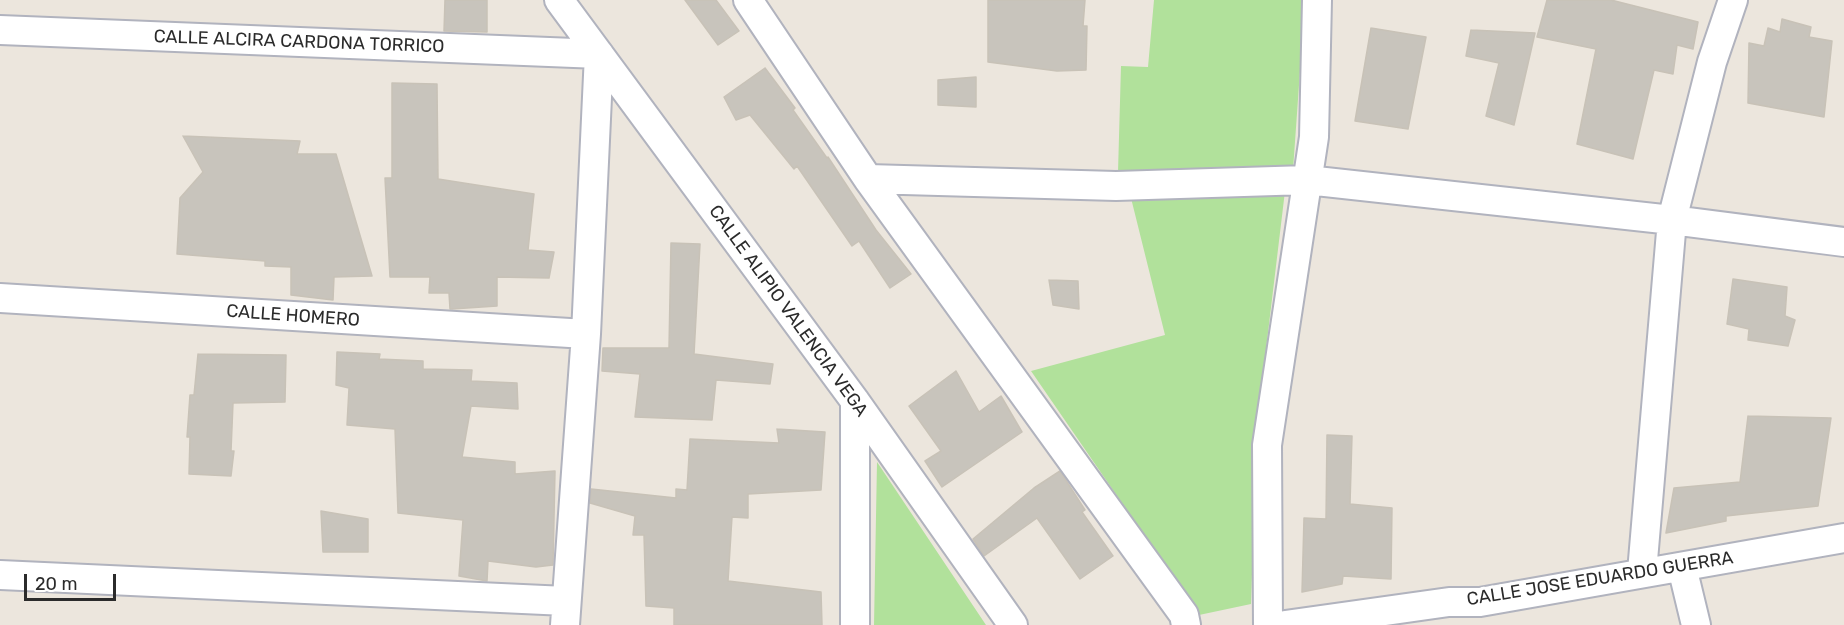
<!DOCTYPE html>
<html>
<head>
<meta charset="utf-8">
<style>
	body { margin:0 }
	#map { position:relative; width:1844px; height:625px; overflow:hidden; background:#ece6dd; font-family:Rubik,sans-serif }
	canvas { display:block }
	.scale { position:absolute; left:24px; top:574px; width:92px; height:27px; box-sizing:border-box; border:3px solid #2b2b2b; border-top:0; padding-left:8px; font-size:18px; line-height:21px; white-space:nowrap; color:#2b2b2b; -webkit-text-stroke:4px #fff; paint-order:stroke }
</style>
</head>
<body>
<div id="map">
<canvas width="1844" height="625"></canvas>
<div class="scale">20 m</div>
</div>
<script>
const g = document.querySelector('canvas').getContext('2d');
g.lineJoin = 'round';
function fillPath(path, color) {
  g.fillStyle = color;
  g.fill(path, 'evenodd');
}
function toPath(rows) {
  const path = new Path2D();
  for (const r of rows) {
    path.moveTo(r[0], r[1]);
    for (let i = 2; i < r.length; i += 2) path.lineTo(r[i], r[i + 1]);
  }
  return path;
}
function strokePath(path, color, width, dash) {
  g.strokeStyle = color;
  g.lineWidth = width;
  g.lineCap = dash ? 'butt' : 'round';
  g.setLineDash(dash || []);
  g.stroke(path);
}
function write(font, color, halo, rows, align = 'center') {
  g.font = font + ' Rubik,sans-serif';
  g.lineWidth = 6;
  g.setLineDash([]);
  g.textBaseline = 'middle';
  g.strokeStyle = halo;
  g.fillStyle = color;
  for (const [text, x, y, turn = 0] of rows) {
    g.save();
    g.translate(x, y);
    g.rotate((+turn || 0) * Math.PI / 180);
    g.textAlign = isNaN(turn) ? turn : align;
    if (halo) g.strokeText(text, 0, 0);
    g.fillText(text, 0, 0);
    g.restore();
  }
}
fillPath(toPath([
	[1154,0,1305,0,1293,170,1118,172,1121,66,1148,67],
	[1285,191,1257,424,1251,604,1199,615,1031,371,1165,335,1131,198],
	[877,462,986,625,874,625]
]), '#b1e19b');
const building = toPath([
	[445,0,487,0,487,32,444,31,445,0],
	[685,0,716,0,739,31,718,45,685,0],
	[988,0,1085,0,1083,26,1087,26,1086,70,1057,71,988,62,988,0],
	[1547,0,1611,0,1698,22,1693,49,1677,45,1673,74,1654,70,1633,159,1577,144,1596,49,1537,37,1547,0],
	[1782,19,1811,27,1809,37,1832,41,1824,117,1748,103,1749,43,1764,46,1768,28,1780,32,1782,19],
	[1371,28,1426,37,1408,129,1355,121,1371,28],
	[1471,30,1535,33,1514,125,1486,116,1499,63,1466,56,1471,30],
	[765,68,795,108,793,110,827,158,828,157,876,230,911,274,890,288,859,241,852,246,797,166,794,169,750,115,736,120,724,97,765,68],
	[976,77,976,107,938,105,938,80,976,77],
	[392,83,437,84,438,179,534,194,528,250,554,252,549,278,497,277,497,306,452,309,450,309,449,293,429,293,430,277,390,277,385,178,392,178,392,83],
	[183,136,300,141,297,154,336,154,372,276,334,277,333,300,291,295,291,267,265,266,265,261,177,254,180,198,203,172,183,136],
	[671,243,700,244,694,354,773,364,770,384,716,380,712,420,635,417,640,374,602,371,603,348,669,348,671,243],
	[1733,279,1787,287,1785,316,1795,320,1788,346,1748,340,1749,329,1727,324,1733,279],
	[1049,280,1078,281,1079,309,1053,305,1049,280],
	[337,352,380,354,379,359,423,361,423,369,472,370,471,381,517,383,518,409,471,406,462,457,515,462,515,474,555,471,553,565,536,567,488,561,487,581,459,576,463,520,398,513,395,429,347,425,349,388,336,385,337,352],
	[198,354,286,355,285,402,233,403,231,451,234,451,231,476,189,474,190,437,187,437,190,395,194,395,198,354],
	[956,371,979,412,1001,396,1022,432,942,487,925,461,941,451,909,406,956,371],
	[1748,416,1831,418,1818,506,1726,516,1726,521,1666,533,1674,488,1740,482,1748,416],
	[777,429,825,432,821,490,748,494,748,518,732,517,728,581,821,592,822,625,674,625,674,608,646,606,644,535,633,535,635,516,590,503,591,489,676,498,676,489,687,490,690,439,779,443,777,429],
	[1327,435,1352,436,1350,504,1392,508,1391,579,1343,576,1342,584,1302,592,1304,518,1326,519,1327,435],
	[1060,471,1085,510,1082,512,1113,556,1080,579,1037,518,984,556,973,539,1034,488,1060,471],
	[321,511,368,519,368,552,323,552,321,511]
]);
fillPath(building, '#c8c4bc');
strokePath(building, '#c8c2b7', 1.5);
const minor = toPath([
	[559,0,855,401,1013,625],
	[748,0,868,179,1184,615,1186,625],
	[0,30,599,54],
	[868,179,1116,186,1307,180,1672,220,1844,242],
	[0,298,586,334],
	[855,401,855,625],
	[1682,567,1696,625],
	[1642,572,1672,220,1712,62,1733,0],
	[0,575,566,601],
	[565,625,586,334,599,54],
	[1268,625,1267,445,1314,137,1317,0],
	[1285,625,1449,602,1480,602,1844,538]
]);
strokePath(minor, '#b1b3be', 32);
strokePath(minor, '#fff', 28);
write('18px', '#2b2b2b', '#fff', [
	["CALLE ALCIRA CARDONA TORRICO",299,42,2],
	["CALLE ALIPIO VALENCIA VEGA",788,311,54],
	["CALLE HOMERO",293,316,4],
	["CALLE JOSE EDUARDO GUERRA",1600,579,-9]
]);
</script>
</body>
</html>
